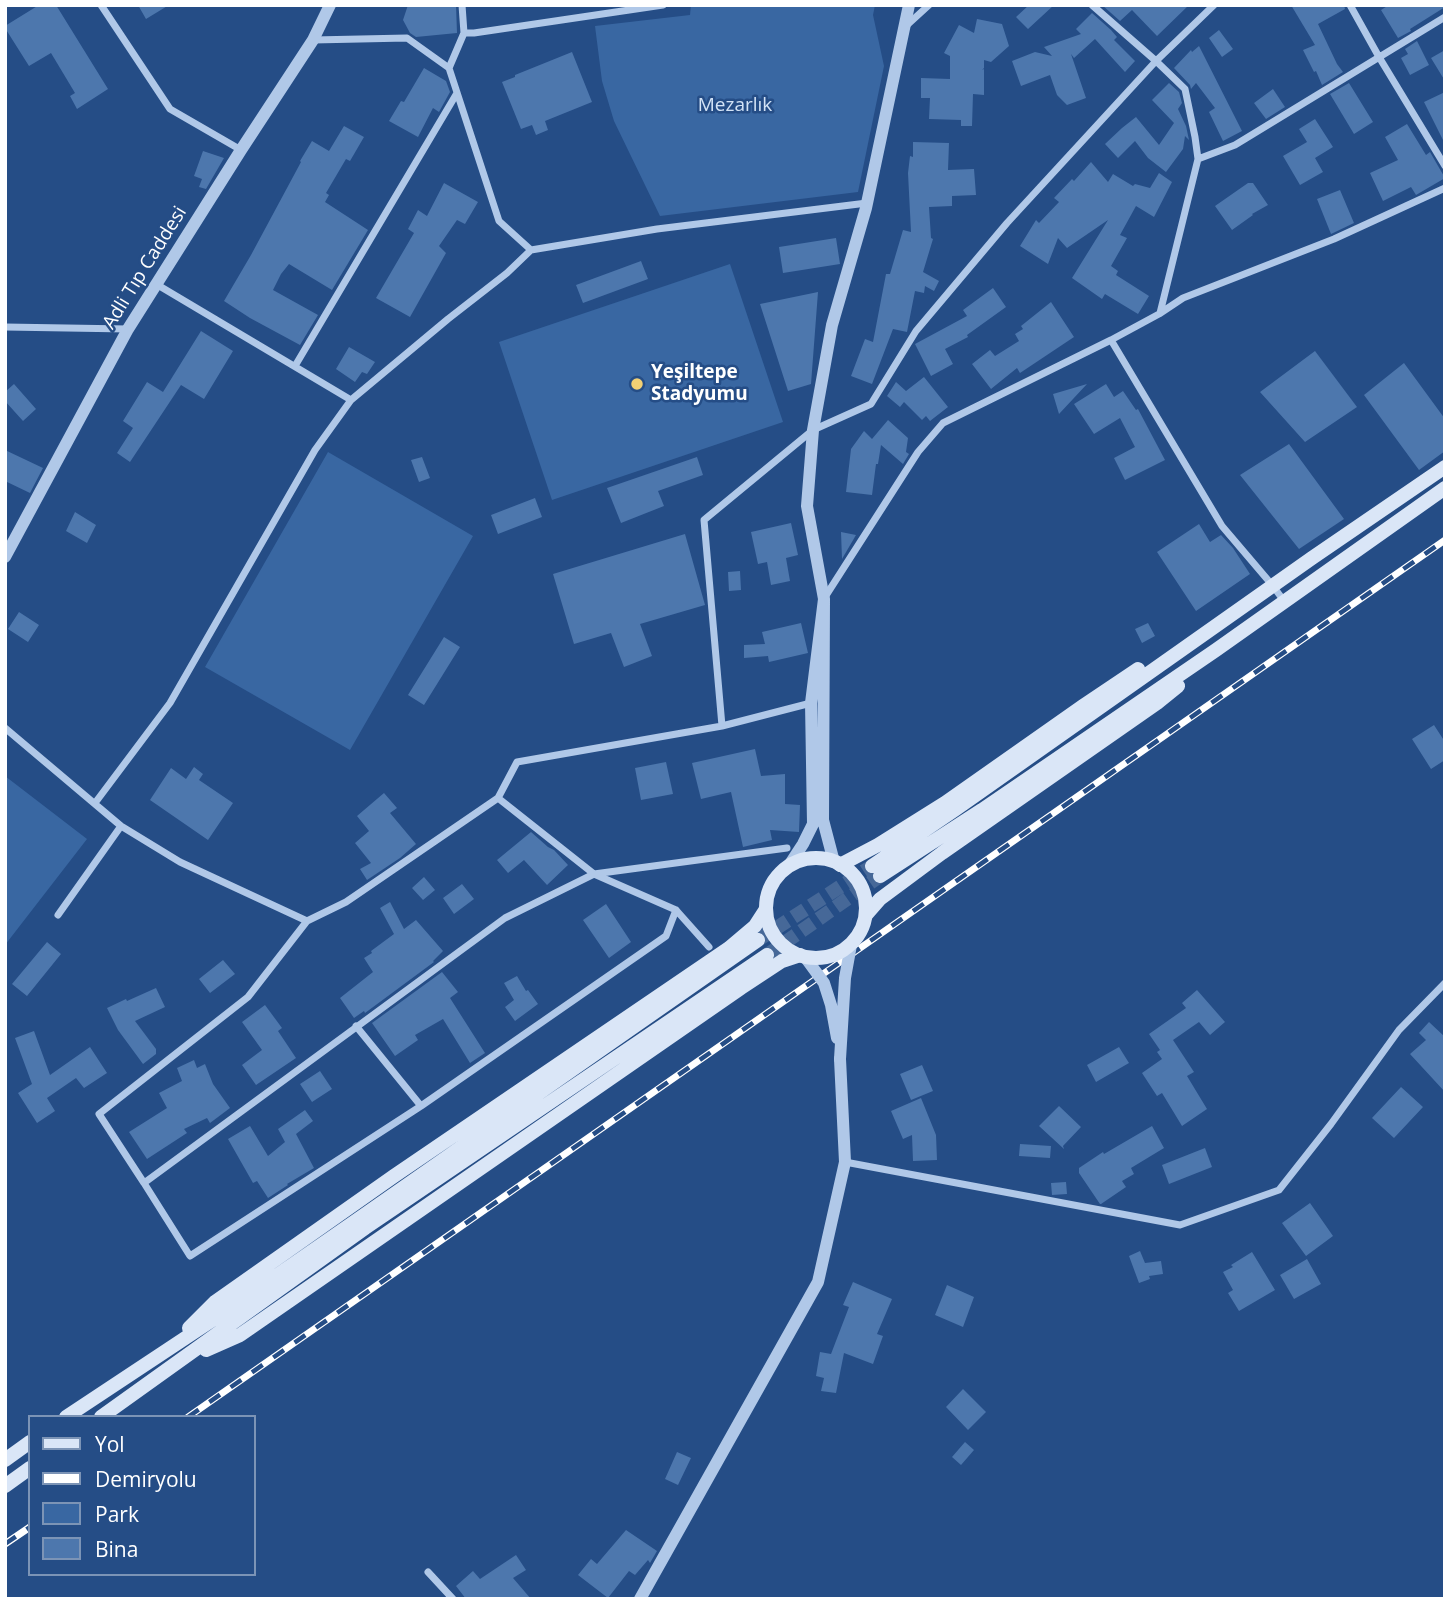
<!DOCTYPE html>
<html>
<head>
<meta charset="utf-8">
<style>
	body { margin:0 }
	#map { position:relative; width:1450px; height:1604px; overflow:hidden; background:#254d86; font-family:"Open Sans",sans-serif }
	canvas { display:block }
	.frame { position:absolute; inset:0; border:7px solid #fff; pointer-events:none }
	.legend { position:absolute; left:28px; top:1415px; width:228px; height:161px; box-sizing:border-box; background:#254d86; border:2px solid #7c94b6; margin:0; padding:9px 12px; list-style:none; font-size:21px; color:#fff }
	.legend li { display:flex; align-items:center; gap:14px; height:35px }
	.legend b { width:35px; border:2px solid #7c94b6 }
</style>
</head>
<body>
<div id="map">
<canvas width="1450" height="1604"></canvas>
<div class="frame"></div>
<ul class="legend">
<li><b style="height:9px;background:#dae6f7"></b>Yol</li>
<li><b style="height:9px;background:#fff"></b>Demiryolu</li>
<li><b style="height:19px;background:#3967a2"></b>Park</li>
<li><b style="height:19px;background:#4d77ad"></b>Bina</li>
</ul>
</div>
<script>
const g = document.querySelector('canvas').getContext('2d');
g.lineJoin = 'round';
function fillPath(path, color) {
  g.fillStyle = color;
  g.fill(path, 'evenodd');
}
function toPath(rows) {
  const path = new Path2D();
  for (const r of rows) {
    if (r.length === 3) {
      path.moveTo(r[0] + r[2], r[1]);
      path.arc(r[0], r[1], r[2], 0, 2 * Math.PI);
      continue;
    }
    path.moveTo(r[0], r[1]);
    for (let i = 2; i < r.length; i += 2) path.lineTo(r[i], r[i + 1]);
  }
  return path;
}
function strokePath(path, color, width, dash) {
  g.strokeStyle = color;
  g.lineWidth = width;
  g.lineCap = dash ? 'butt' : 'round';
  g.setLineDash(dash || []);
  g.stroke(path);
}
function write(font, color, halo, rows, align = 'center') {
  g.font = font + ' "Open Sans",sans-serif';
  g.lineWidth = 5;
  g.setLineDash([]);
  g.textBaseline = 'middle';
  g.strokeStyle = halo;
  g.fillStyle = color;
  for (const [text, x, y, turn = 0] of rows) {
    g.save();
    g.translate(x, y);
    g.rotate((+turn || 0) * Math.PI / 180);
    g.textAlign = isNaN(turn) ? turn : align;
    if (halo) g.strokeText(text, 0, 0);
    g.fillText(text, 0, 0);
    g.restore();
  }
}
fillPath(toPath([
	[691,5,875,5,873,15,884,66,858,192,660,216,614,121,602,81,595,26,690,15],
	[730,264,783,422,552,500,499,342],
	[328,452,473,536,350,750,205,667],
	[5,776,87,839,5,945]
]), '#3967a2');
fillPath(toPath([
	[39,5,56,5,108,89,77,109,70,96,75,93,51,53,29,66,5,28,5,26],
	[138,5,169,5,146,19],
	[408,5,456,5,457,33,416,37,410,33,403,20],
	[1029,5,1054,5,1028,29,1016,17],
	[1102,5,1189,5,1157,36,1132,10,1120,21],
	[1291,5,1344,5,1345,9,1318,24,1337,64,1343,72,1322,85,1316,71,1314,72,1303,50,1315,45],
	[1389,5,1445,5,1445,7,1410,29,1411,31,1398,38,1381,10],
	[1092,13,1111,30,1117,37,1114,40,1135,61,1125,72,1095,39,1074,58,1071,54,1086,98,1067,105,1057,95,1050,75,1021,86,1012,61,1035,52,1052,56,1044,47,1081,34,1076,29],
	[977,19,1002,24,1009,46,991,62,984,60,984,68,982,70,984,69,984,95,973,94,972,126,961,126,961,120,929,119,930,98,921,98,921,78,950,79,950,56,944,53,959,25,974,33],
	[1219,30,1233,49,1222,57,1209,38],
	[1417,41,1429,65,1410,75,1401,58,1408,54,1405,49],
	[1199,46,1242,131,1223,141,1209,112,1215,108,1196,83,1191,89,1190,85,1174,68,1191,50,1192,52],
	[1445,50,1445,81,1431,58],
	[572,52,592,102,545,121,548,130,536,135,532,125,521,129,502,82,515,77,515,75],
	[424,68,446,81,450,92,439,112,433,108,418,137,389,121,401,101,404,102],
	[1169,83,1179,92,1182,103,1178,109,1186,126,1189,140,1185,136,1183,149,1166,172,1148,158,1135,141,1118,158,1105,144,1122,128,1136,117,1159,145,1174,123,1152,100],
	[1349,83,1373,122,1354,134,1330,94],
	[1273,89,1285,107,1266,119,1254,103],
	[1445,92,1445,144,1424,102],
	[1315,119,1333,147,1315,158,1323,172,1300,185,1283,156,1307,142,1299,129],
	[1407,124,1426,155,1430,152,1445,178,1416,195,1411,187,1383,201,1370,173,1398,160,1385,137],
	[344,126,364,137,350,161,346,159,326,193,329,195,325,202,368,230,332,290,289,264,281,274,273,290,318,315,300,345,250,318,224,301,251,255,301,162,300,161,312,141,329,151],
	[913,142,949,143,948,170,974,169,976,195,952,196,952,206,929,207,931,238,933,239,923,272,939,281,934,291,925,286,924,293,915,291,907,332,893,329,872,384,851,376,865,339,873,342,886,274,890,274,903,230,911,232,908,173,910,156,913,157],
	[203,151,224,158,206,189,199,187,202,179,194,176],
	[1091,162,1108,182,1113,174,1133,186,1135,184,1150,188,1159,173,1172,182,1154,217,1136,206,1120,235,1127,238,1111,266,1118,271,1116,275,1149,296,1138,314,1105,294,1102,299,1072,278,1108,220,1067,248,1058,238,1048,264,1020,246,1036,220,1039,223,1059,202,1054,198,1072,179,1074,181],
	[444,183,478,202,465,224,457,220,439,246,446,253,410,317,376,298,414,233,408,229,418,210,427,216],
	[1248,183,1253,183,1268,205,1252,214,1253,215,1232,230,1215,206],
	[1340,190,1354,223,1331,234,1317,199],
	[836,238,840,264,783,273,779,247],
	[641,261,648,279,583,303,576,285],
	[993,288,1006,307,967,335,968,337,945,349,953,364,931,376,915,344,967,316,963,310],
	[818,292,811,384,788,391,760,304],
	[1051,302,1074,337,1020,373,1017,368,991,389,972,364,990,350,995,356,1019,341,1015,334,1023,329,1021,326],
	[201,331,233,351,204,399,181,385,130,462,117,453,133,428,123,421,147,382,163,392],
	[349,347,375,362,367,374,362,372,355,382,336,369],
	[1315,351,1357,407,1305,442,1260,392],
	[1404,363,1445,419,1445,451,1419,470,1364,395],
	[924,377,948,407,930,421,926,416,922,420,904,402,900,407,887,396,896,382,906,391],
	[14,384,36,409,23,421,5,401,5,392],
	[1087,384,1059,414,1053,394],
	[1106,384,1114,397,1123,391,1136,410,1138,409,1165,460,1125,480,1114,458,1135,447,1120,418,1094,434,1074,404],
	[888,420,908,438,906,452,909,454,903,464,881,445,878,464,876,464,872,495,846,492,851,449,864,431,872,439],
	[1289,444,1344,519,1299,549,1240,475],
	[5,450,43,468,30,493,5,481],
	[422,457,430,478,419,482,411,460],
	[697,457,703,475,658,491,664,506,621,523,607,488],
	[535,498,542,517,498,534,491,515],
	[75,512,96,525,87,543,66,531],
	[791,523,798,555,786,558,790,581,771,585,767,562,758,564,751,532],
	[1199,524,1210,542,1221,535,1233,548,1250,574,1196,611,1157,552],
	[841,532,856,535,842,559],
	[685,534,705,605,640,624,652,656,624,667,611,633,574,644,553,574],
	[740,571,741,590,729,591,728,572],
	[19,612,39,625,28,642,8,629],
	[801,623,808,653,769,662,768,656,744,658,744,645,765,644,762,632],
	[1148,623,1155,636,1142,643,1135,629],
	[444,637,460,647,424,705,408,695],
	[1434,725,1445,742,1445,760,1431,769,1412,739],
	[755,749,761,776,785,774,785,804,800,805,799,832,770,830,772,840,743,847,731,792,701,799,692,763],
	[666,762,673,794,641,800,635,768],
	[194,767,203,774,199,780,233,803,208,840,150,800,171,768,186,779],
	[384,793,397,808,390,813,416,844,400,858,367,880,360,869,371,863,355,843,369,831,357,816],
	[531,832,548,847,554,850,568,865,547,885,524,860,508,873,497,860],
	[424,877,435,890,423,900,412,888],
	[462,884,474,899,454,914,443,898],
	[390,902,404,929,416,920,443,951,433,961,434,962,365,1013,364,1011,354,1018,340,998,373,972,364,958,372,953,371,951,394,934,380,908],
	[606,904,631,942,609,958,583,920],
	[47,942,61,954,27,996,12,984],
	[223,960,235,974,210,993,199,979],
	[442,972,458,992,450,998,485,1053,470,1063,443,1019,415,1035,418,1040,395,1056,372,1023],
	[517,976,526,991,528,990,538,1004,515,1021,505,1007,514,1000,504,983],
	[156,988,165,1007,135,1021,156,1049,156,1054,143,1064,118,1030,107,1008,126,999,127,1001],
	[1197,990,1225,1022,1210,1035,1199,1022,1173,1040,1194,1072,1187,1076,1207,1109,1182,1126,1162,1093,1157,1096,1142,1073,1162,1059,1157,1052,1160,1050,1149,1034,1186,1008,1182,1003],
	[265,1005,282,1028,278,1031,296,1058,256,1085,242,1065,262,1050,242,1022],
	[1429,1022,1445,1037,1445,1092,1410,1054,1426,1040,1419,1033],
	[34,1031,50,1075,90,1047,107,1073,84,1088,76,1078,47,1098,55,1111,37,1123,18,1093,32,1084,15,1038],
	[1119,1047,1129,1063,1096,1082,1087,1065],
	[194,1060,197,1068,205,1064,213,1084,230,1108,210,1123,207,1118,184,1129,187,1133,147,1159,129,1132,167,1108,159,1093,182,1081,177,1068],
	[922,1065,933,1091,911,1100,900,1074],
	[320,1071,332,1089,312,1102,300,1084],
	[1401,1087,1423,1107,1394,1138,1372,1118],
	[921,1098,936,1135,937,1160,913,1161,912,1135,903,1139,891,1111],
	[1059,1106,1081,1127,1063,1146,1064,1149,1039,1126],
	[305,1110,313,1121,296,1134,314,1168,287,1184,288,1185,268,1198,257,1181,253,1183,228,1139,250,1126,268,1156,285,1142,278,1129],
	[1152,1126,1164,1148,1131,1168,1134,1174,1122,1181,1126,1187,1101,1204,1100,1204,1079,1173,1079,1168,1103,1152,1104,1154],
	[1020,1144,1051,1146,1050,1158,1019,1156],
	[1205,1148,1212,1167,1169,1184,1162,1165],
	[1066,1182,1067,1194,1052,1195,1051,1183],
	[1310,1203,1333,1236,1306,1256,1282,1223],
	[1140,1251,1145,1263,1161,1261,1163,1274,1149,1276,1150,1279,1139,1283,1129,1256],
	[1252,1252,1275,1290,1239,1311,1228,1293,1233,1290,1223,1272,1233,1267,1231,1265],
	[1307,1259,1321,1284,1294,1299,1280,1275],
	[853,1282,892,1299,877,1334,883,1336,873,1364,844,1353,836,1393,821,1391,824,1378,816,1376,820,1352,831,1354,849,1307,843,1305],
	[947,1285,974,1297,963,1327,935,1315],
	[963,1389,986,1412,968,1430,946,1407],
	[965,1442,974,1450,961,1465,952,1457],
	[677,1452,691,1458,678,1485,665,1479],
	[626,1530,657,1551,650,1563,648,1560,635,1575,629,1571,608,1598,578,1575,591,1559,597,1564],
	[516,1555,526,1570,513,1578,531,1599,466,1599,456,1586,473,1571,480,1579]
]), '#4d77ad');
strokePath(toPath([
	[758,940,872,866],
	[767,955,880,876]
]), '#466898', 14, [14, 7]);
strokePath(toPath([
	[101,5,170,109,241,150],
	[462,5,464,33,449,68,499,221,531,250,657,229,867,203],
	[1092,5,1156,61,1185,89,1195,137,1198,159,1160,313],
	[1350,5,1379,57,1445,166],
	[906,26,929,5],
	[464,33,474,33,663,5],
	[313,40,407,38,449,68],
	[1198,159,1235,145,1445,17],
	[156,284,351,400],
	[5,327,128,329],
	[1111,340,1222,526,1273,586,1284,601],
	[295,366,457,93],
	[825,597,918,452,943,423,1111,340,1159,314,1183,298,1334,239,1445,188],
	[722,726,704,520,813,430,871,404,916,331,1007,223,1156,61,1214,5],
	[5,728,121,826,180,862,307,921],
	[498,798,594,874,505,918,144,1183,99,1114,248,997,307,921,346,902,498,798],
	[498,798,517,762,722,726,811,703],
	[95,803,170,703,315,450,351,400,448,319,507,273,531,250],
	[594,874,787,848],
	[676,910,709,947],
	[58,915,121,826],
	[356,1026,421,1106],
	[845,1162,1180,1225,1279,1190,1331,1124,1399,1030,1445,983],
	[144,1183,190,1256,421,1106,666,936,676,910,594,874],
	[428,1572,453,1599]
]), '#b0c8e8', 7);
strokePath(toPath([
	[5,557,128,329,241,150,313,40,330,5],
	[824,599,807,506,813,430,832,325,866,208,909,5],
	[788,867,803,844,813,824,811,703,824,599,823,820,834,862],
	[640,1599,818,1282,845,1162,840,1059]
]), '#b0c8e8', 12);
strokePath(toPath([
	[840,865,878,845,945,803,1083,706,1138,669],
	[872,866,956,809,1312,558,1445,467],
	[880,876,982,810,1216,650,1445,488],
	[866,915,880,899,942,853,1157,703,1178,686],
	[189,1328,215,1302,394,1176,729,948,755,926,766,909],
	[206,1350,240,1335,741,988,782,961,800,955],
	[66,1417,220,1315,357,1220,758,940],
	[101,1417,365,1228,767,955],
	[5,1460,30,1442],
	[5,1486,30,1468]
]), '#dae6f7', 14);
const rail = toPath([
	[188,1417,1445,540],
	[5,1544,30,1527]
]);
strokePath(rail, '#fff', 7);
strokePath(rail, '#254d86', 4.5, [13]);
strokePath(toPath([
	[805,957,824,983,831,1005,837,1038],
	[840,1059,845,978,851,945]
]), '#b0c8e8', 12);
strokePath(toPath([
	[816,908,50]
]), '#dae6f7', 14);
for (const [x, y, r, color] of [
	[637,384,7,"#f2d074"]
]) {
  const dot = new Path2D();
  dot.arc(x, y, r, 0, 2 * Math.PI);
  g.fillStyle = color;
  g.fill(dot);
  strokePath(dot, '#254d86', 2.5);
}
write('19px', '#d3e3f6', '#254d86', [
	["Mezarlık",735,106]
]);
write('19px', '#fff', '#254d86', [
	["Adli Tıp Caddesi",145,268,-58]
]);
write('bold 19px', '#fff', '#254d86', [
	["Yeşiltepe",651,373],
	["Stadyumu",651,395]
], 'left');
</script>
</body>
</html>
